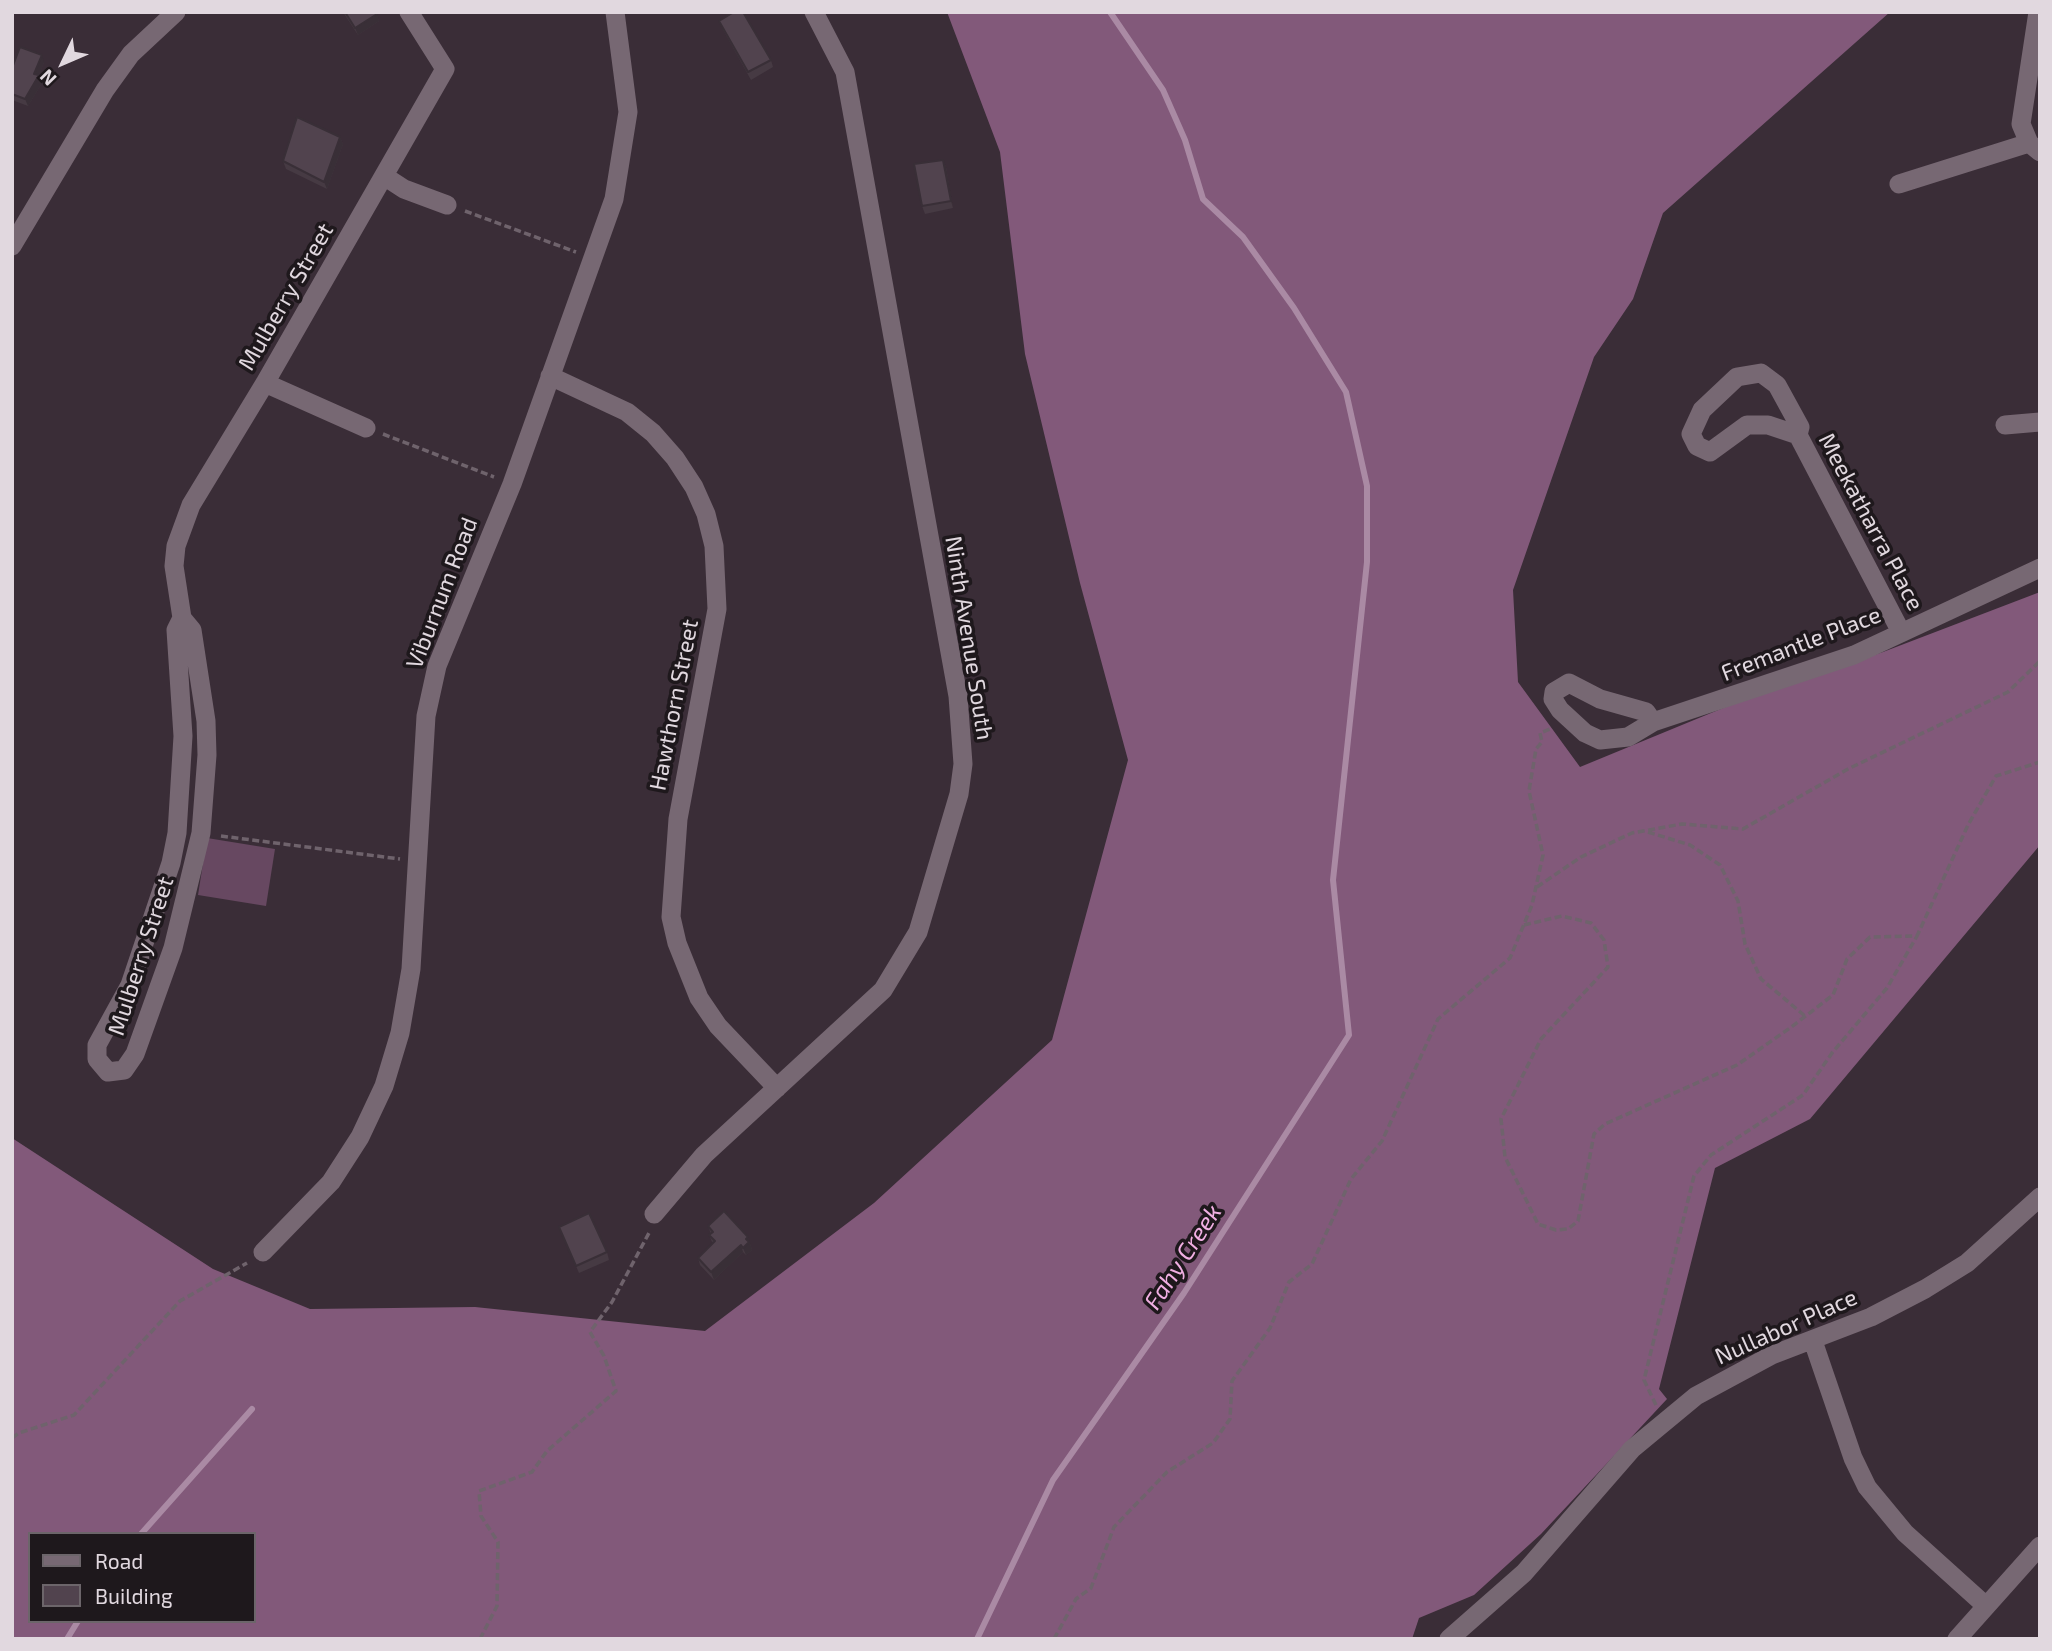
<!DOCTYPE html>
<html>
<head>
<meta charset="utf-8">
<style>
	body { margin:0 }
	#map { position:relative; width:2052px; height:1651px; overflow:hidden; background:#3a2d37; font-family:"Exo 2",sans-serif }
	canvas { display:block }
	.frame { position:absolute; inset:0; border:14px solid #e1d8df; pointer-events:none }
	.legend { position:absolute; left:28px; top:1532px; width:228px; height:91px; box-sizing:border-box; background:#1e181c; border:2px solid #6c656a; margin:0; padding:9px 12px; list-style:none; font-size:21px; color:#e1d8df }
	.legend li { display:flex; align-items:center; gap:14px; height:35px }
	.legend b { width:35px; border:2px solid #6c656a }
	.north { position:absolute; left:28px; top:28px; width:70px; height:70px; -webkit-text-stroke:5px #1e181c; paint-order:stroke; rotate:226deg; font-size:19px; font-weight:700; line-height:28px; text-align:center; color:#e1d8df }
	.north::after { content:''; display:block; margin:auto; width:24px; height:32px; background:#e1d8df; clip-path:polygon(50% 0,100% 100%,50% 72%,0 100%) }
</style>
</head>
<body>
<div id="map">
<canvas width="2052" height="1651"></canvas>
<div class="frame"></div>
<ul class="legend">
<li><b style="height:9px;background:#776873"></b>Road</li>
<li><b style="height:19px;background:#51434e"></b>Building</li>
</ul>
<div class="north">N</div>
</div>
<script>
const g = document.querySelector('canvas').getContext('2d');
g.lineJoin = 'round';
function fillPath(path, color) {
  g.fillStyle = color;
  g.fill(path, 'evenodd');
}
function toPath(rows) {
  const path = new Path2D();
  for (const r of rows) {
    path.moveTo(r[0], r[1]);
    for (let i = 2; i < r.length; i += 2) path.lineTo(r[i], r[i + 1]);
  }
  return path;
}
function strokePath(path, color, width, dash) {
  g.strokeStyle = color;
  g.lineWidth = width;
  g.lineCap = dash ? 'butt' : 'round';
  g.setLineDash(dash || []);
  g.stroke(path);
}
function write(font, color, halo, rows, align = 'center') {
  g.font = font + ' "Exo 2",sans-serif';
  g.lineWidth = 7;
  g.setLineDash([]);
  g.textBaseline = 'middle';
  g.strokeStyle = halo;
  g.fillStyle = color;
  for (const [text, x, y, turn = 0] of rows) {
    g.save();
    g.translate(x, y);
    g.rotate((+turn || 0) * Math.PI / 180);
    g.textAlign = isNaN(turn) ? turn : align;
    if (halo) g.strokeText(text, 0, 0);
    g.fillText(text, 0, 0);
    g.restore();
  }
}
fillPath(toPath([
	[207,838,275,849,266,906,198,895]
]), '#674861');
fillPath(toPath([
	[947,12,1890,12,1663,213,1633,299,1594,357,1513,590,1518,682,1580,767,1745,699,1883,652,2040,592,2040,845,1810,1119,1715,1168,1659,1389,1667,1399,1541,1534,1474,1595,1419,1618,1412,1639,12,1639,12,1138,213,1269,310,1309,475,1307,705,1331,874,1203,1052,1040,1128,760,1080,583,1025,354,1000,152],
	[30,1534,254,1534,254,1621,30,1621]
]), '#82597a');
strokePath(toPath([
	[141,1534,252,1409],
	[67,1639,78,1621],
	[977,1639,1053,1480,1184,1293,1349,1035,1333,880,1367,562,1367,486,1346,392,1294,308,1243,237,1203,199,1185,140,1163,90,1110,12]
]), '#aa8aa4', 6);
strokePath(toPath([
	[465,211,576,252],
	[383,434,494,477],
	[1648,832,1690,845,1720,865,1738,901,1745,944,1761,979,1805,1016],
	[221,836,400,859],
	[1537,887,1581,857,1632,833,1682,824,1743,829,1848,769,2008,692,2040,661],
	[1524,925,1562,916,1591,923,1604,940,1608,967,1541,1039,1501,1119,1505,1157,1538,1224,1556,1230,1568,1229,1578,1221,1594,1134,1605,1124,1737,1065,1790,1028,1833,995,1847,959,1870,937,1917,936,1968,825,1996,776,2040,762],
	[1656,1405,1644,1380,1694,1176,1711,1155,1803,1095,1832,1053,1887,988,1917,936],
	[12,1438,19,1433,74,1415,180,1301,247,1263],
	[480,1639,497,1606,498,1542,481,1516,479,1491,532,1472,547,1451,616,1391,604,1356,590,1332,612,1302,650,1231],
	[1054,1639,1076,1599,1091,1588,1114,1527,1167,1472,1213,1443,1230,1419,1232,1381,1270,1328,1289,1282,1312,1264,1351,1179,1382,1141,1438,1019,1510,958,1532,905,1543,855,1529,791,1536,749,1542,742,1540,733,1550,729]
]), '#6f636c', 3.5, [7, 3.5]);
strokePath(toPath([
	[2038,12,2021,124,2029,143,2040,152],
	[384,176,404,189,447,205],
	[1899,184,2029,143],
	[12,246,105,90,131,54,176,12],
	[550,376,627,412,653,433,675,458,694,487,706,514,714,546,717,609,678,819,671,917,677,943,699,998,718,1026,777,1088],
	[265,383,366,428],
	[2005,425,2040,422],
	[1798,435,1768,425,1747,425,1710,452,1697,446,1691,434,1702,410,1737,377,1761,373,1777,385,1800,427,1798,435,1901,632],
	[182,618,176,630,183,736,177,833,171,863,130,985,97,1045,97,1059,108,1072,124,1070,135,1054,173,948,201,833,207,755,206,721,192,630,182,618,174,566,176,546,191,505,265,383,445,69,409,12],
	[1653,722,1646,712,1600,699,1569,683,1554,692,1553,699,1560,710,1585,733,1600,740,1628,737,1653,722,1854,655,2040,568],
	[654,1214,704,1155,883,990,918,932,959,794,963,764,958,696,845,72,814,12],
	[263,1252,331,1182,360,1137,384,1086,400,1033,411,969,426,716,437,666,512,484,614,199,628,112,615,12],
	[1813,1341,1853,1458,1867,1487,1905,1533,1986,1606],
	[1449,1639,1524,1573,1632,1449,1696,1396,1772,1355,1871,1317,1925,1289,1967,1263,2040,1197],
	[1957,1639,2040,1546]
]), '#776873', 19);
fillPath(toPath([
	[343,12,376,12,379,21,358,35],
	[719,21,771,60,773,67,751,80,722,28],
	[44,62,39,76,42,83,28,106,12,100,12,68],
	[340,137,343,144,327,189,286,169,283,161],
	[943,160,946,167,953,208,925,214,922,206],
	[708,1226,748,1237,752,1250,746,1255,743,1252,714,1280,700,1265,698,1258,713,1244,709,1235,711,1234],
	[559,1227,607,1252,609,1260,579,1273]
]), '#463a43');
fillPath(toPath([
	[377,14,379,21,358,35,355,28],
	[42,55,44,62,39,76,42,83,28,106,25,99],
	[340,137,343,144,327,189,324,182],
	[943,160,946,167,953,208,951,201],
	[748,1237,752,1250,746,1255,743,1248,746,1239],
	[741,1245,743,1252,714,1280,711,1272]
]), '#392f37');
const building = toPath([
	[345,12,376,12,377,14,355,28,345,12],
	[734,12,743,12,771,60,748,72,719,21,734,12],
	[20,47,42,55,34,74,39,75,25,99,12,94,12,68,20,47],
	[297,117,340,137,324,182,283,161,297,117],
	[943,160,951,201,922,206,914,164,943,160],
	[724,1211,748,1237,746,1239,749,1242,743,1248,741,1245,711,1272,698,1258,715,1241,709,1235,713,1232,708,1226,724,1211],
	[589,1213,607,1252,576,1266,559,1227,589,1213]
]);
fillPath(building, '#51434e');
strokePath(building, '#392f37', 2);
write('23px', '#e1d8df', '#1e181c', [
	["Mulberry Street",286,297,-60],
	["Meekatharra Place",1871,522,62],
	["Viburnum Road",442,593,-69],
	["Ninth Avenue South",969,638,81],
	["Fremantle Place",1801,644,-21],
	["Hawthorn Street",674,705,-79],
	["Mulberry Street",141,956,-72],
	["Nullabor Place",1786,1327,-24]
]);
write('italic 24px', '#f1afe3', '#1e181c', [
	["Fahy Creek",1183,1257,-57]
]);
</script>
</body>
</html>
